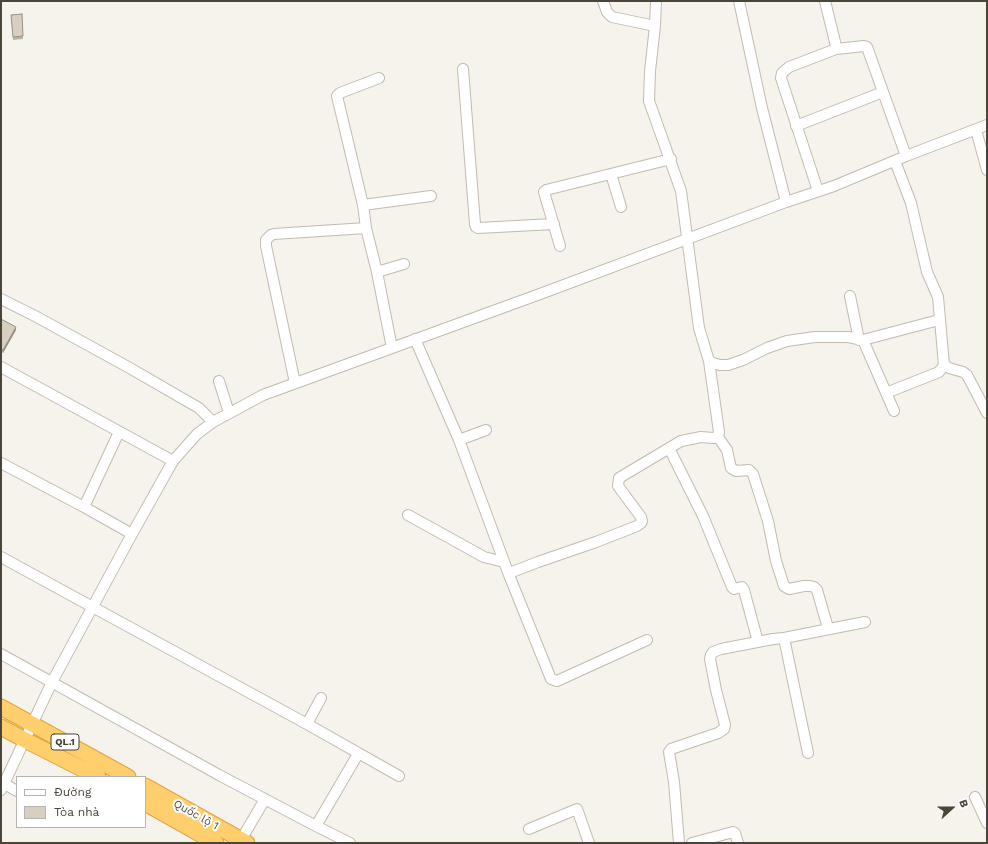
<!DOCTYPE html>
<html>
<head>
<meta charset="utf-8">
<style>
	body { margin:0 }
	#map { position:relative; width:988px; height:844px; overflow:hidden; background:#f6f3ec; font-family:"Work Sans",sans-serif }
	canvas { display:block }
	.frame { position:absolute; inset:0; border:2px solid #4b4439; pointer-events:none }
	.legend { position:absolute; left:16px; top:776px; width:130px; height:52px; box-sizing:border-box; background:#fff; border:1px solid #b7b4b0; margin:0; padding:5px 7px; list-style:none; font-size:12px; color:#4b4439 }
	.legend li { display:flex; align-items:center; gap:8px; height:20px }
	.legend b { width:20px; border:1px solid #b7b4b0 }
	.north { position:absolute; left:932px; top:788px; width:40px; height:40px; -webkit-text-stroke:3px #fff; paint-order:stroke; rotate:69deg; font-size:11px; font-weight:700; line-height:16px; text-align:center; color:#4b4439 }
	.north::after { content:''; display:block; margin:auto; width:14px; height:18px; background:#4b4439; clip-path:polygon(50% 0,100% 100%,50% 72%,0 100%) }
</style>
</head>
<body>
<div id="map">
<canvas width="988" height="844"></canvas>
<div class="frame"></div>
<ul class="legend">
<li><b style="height:5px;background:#fff"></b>Đường</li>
<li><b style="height:11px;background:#d8cfc1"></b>Tòa nhà</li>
</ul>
<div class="north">B</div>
</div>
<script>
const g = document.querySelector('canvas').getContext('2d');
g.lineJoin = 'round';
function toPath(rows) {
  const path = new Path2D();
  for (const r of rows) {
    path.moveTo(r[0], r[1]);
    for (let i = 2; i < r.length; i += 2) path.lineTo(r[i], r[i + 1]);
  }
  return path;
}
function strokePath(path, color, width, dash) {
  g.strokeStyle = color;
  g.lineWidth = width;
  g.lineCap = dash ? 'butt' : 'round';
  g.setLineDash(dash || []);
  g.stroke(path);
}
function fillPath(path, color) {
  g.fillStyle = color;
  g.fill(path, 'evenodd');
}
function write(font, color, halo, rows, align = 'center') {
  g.font = font + ' "Work Sans",sans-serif';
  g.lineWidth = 4;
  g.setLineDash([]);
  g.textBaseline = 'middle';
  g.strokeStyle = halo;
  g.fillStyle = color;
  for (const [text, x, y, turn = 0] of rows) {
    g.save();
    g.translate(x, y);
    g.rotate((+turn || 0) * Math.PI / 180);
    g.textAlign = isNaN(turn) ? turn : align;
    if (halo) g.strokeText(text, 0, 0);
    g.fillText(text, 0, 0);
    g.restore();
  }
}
const minor = toPath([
	[603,1,607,12,612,17,655,26],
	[656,1,655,26,650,71,649,101,681,191,699,328,709,361,713,363,720,365,728,365,743,360,767,348,787,341,815,337,848,337,863,340,939,320],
	[739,1,762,108,786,202],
	[836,49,864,46,867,47,906,156],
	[463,69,475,224,476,227,478,228,554,224],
	[379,78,340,93,337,96,363,205,366,228,377,272,392,348],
	[796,126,883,92],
	[976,130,987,170],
	[895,161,911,203,927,272,938,297,944,365,949,368,963,372,967,375,987,413],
	[611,174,621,207],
	[818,191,781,78,782,73,789,67,836,49,836,46,825,1],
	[363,205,431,196],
	[560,246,544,192,546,190,671,159],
	[377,272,404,264],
	[850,296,859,340],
	[1,299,35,316,128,367,199,408,213,422],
	[415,339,459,440,509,575,551,679,557,681,647,640],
	[863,340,894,411],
	[1,367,173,461],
	[219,381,229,413],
	[295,383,266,246,266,240,271,235,274,234,366,228],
	[886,393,939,372,944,365],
	[718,437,727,450,731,468,736,471,749,470,753,474,768,521,776,561,784,586,789,589,804,586,810,586,814,587,817,590,828,628],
	[459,440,486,430],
	[669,448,703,516,732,587,734,589,742,587,744,590,758,642],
	[1,463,84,507,132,534],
	[84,507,119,432],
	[408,515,484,557,504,562],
	[1,557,307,724,399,776],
	[509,575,512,572,538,562,596,542,637,526,641,523,642,521,641,517,618,486,619,478,681,441,701,437,713,438,718,437,719,432,709,361],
	[784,638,865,622],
	[1,654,219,775,316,826,358,754],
	[307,724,321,698],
	[1,782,17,791],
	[1,790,52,682,132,534,173,461,197,434,213,422,263,395,540,294,786,202,834,186,906,156,987,125],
	[975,797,987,823],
	[316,826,350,843],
	[529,829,577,809,589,843],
	[241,840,265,799],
	[679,843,674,782,669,752,671,749,718,733,724,729,725,725,716,690,710,659,711,655,713,652,721,649,773,639,784,638,808,753],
	[692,843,733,832,735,833,738,843]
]);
const highway = toPath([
	[1,707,128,777],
	[1,727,25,740,98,777],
	[145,786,247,843],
	[145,803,216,843]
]);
strokePath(minor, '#c2bbae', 12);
strokePath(highway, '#e0a43c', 17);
strokePath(minor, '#fff', 10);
strokePath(highway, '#ffcf6e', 15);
fillPath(toPath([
	[22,14,23,39,13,40,11,15],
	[1,319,16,330,3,353,1,352]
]), '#bab2a6');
fillPath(toPath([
	[16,327,16,330,3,353,3,350]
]), '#979187');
const building = toPath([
	[22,14,23,36,13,37,11,15,22,14],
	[1,319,16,327,3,350,1,349,1,319]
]);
fillPath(building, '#d8cfc1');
strokePath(building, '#979187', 1);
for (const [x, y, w] of [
	[65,742,28]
]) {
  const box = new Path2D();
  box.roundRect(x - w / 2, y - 8, w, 16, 3);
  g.fillStyle = '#fff';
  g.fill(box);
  strokePath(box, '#4b4439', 1);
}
write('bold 10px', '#4b4439', null, [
	["QL.1",65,742]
]);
write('11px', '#4b4439', '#fff', [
	["Quốc lộ 1",196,815,29]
]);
</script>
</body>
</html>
